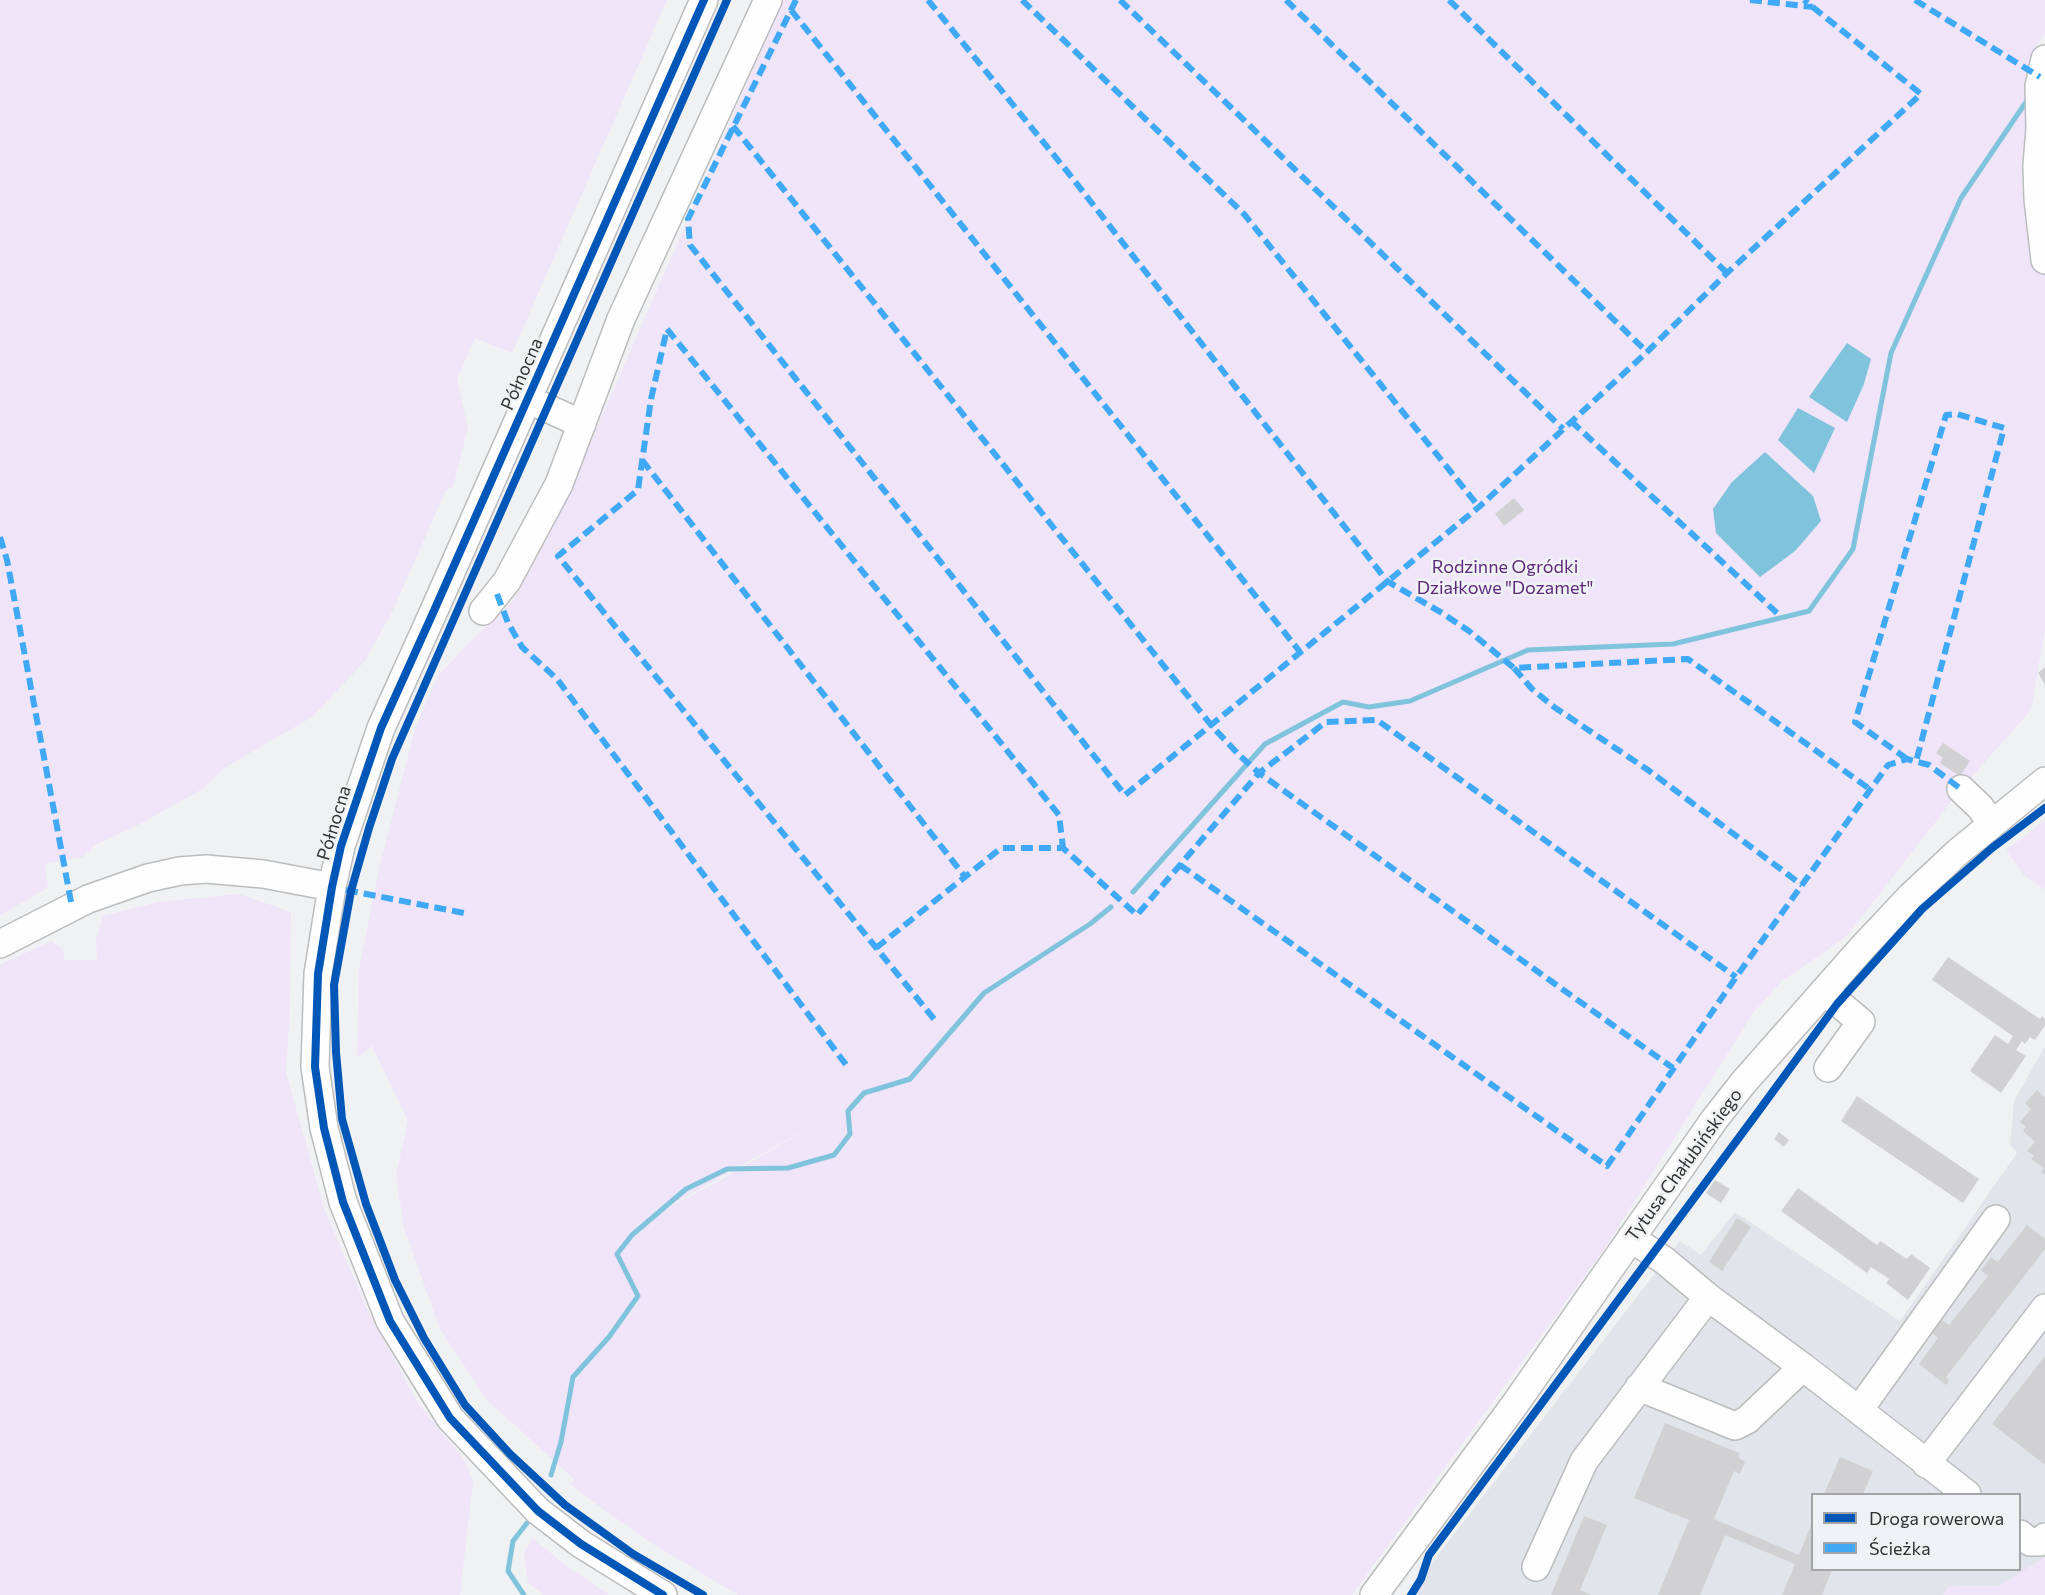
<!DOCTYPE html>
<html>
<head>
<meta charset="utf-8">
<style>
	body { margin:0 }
	#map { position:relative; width:2045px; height:1595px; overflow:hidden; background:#f0f1f3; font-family:Commissioner,sans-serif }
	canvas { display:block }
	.legend { position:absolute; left:1811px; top:1493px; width:210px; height:78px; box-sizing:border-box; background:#eff1f4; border:2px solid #a3a4a7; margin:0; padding:8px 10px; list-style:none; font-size:18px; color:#313133 }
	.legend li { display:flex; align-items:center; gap:12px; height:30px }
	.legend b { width:30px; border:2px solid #a3a4a7 }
</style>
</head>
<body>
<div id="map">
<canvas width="2045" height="1595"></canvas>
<ul class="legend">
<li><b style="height:8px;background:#0057b8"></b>Droga rowerowa</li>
<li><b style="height:8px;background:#3fa9f5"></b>Ścieżka</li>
</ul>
</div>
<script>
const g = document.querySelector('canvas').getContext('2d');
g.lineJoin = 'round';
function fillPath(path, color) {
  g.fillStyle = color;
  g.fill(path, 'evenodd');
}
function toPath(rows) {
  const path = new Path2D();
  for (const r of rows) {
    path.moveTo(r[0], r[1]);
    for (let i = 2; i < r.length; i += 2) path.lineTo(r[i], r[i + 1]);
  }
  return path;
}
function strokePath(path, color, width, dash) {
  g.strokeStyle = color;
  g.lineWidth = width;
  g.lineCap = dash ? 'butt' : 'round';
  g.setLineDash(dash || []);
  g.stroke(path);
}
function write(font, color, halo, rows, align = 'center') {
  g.font = font + ' Commissioner,sans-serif';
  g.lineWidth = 5;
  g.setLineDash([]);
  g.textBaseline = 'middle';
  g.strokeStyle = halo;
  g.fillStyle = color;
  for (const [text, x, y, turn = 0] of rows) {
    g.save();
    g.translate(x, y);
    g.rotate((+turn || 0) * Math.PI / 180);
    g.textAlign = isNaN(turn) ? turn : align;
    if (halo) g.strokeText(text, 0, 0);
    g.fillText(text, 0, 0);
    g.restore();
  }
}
fillPath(toPath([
	[2045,1046,2045,1595,1407,1595,1680,1241,1701,1255,1735,1212,1900,1321,2017,1153,2010,1145,2014,1101],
	[1812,1494,2020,1494,2020,1570,1812,1570]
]), '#e1e4ea');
fillPath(toPath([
	[0,0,667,0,512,353,475,338,457,379,468,428,453,487,446,490,393,610,365,661,312,717,224,768,202,789,140,824,95,845,83,857,45,864,48,888,0,915],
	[783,0,2045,0,2045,33,2036,49,2045,131,2045,629,2031,710,1961,789,1846,937,1782,981,1753,1013,1605,1248,1352,1595,738,1595,650,1542,585,1496,571,1484,574,1479,487,1400,440,1329,404,1228,396,1175,408,1121,372,1046,357,1058,359,969,380,865,415,729,437,677,467,645,514,600,576,476],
	[824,1119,710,1186,654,1215,655,1214],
	[2045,820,2045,889,2024,875,2006,850],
	[239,894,291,912,290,1008,286,1072,324,1209,369,1313,417,1402,465,1461,473,1481,460,1595,0,1595,0,965,51,941,63,949,64,960,97,960,96,939,103,916,158,902],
	[532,1538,564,1564,609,1595,544,1595,528,1583,524,1555],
	[2045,1557,2045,1595,1943,1595,1948,1587,1967,1585,1999,1586]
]), '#efe4f8');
fillPath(toPath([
	[1847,343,1871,359,1864,384,1847,422,1809,397],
	[1798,408,1835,428,1814,473,1778,440],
	[1765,452,1813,496,1821,521,1795,551,1760,577,1716,533,1713,509,1732,482]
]), '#7fc3dc');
strokePath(toPath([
	[1133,892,1265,744,1343,702,1369,707,1410,701,1528,650,1673,644,1809,611,1853,549,1891,353,1961,198,2028,99],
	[551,1475,561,1442,573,1377,609,1337,638,1296,617,1254,632,1235,686,1189,727,1169,788,1168,834,1155,850,1134,848,1111,864,1093,910,1079,984,993,1090,924,1111,907],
	[524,1595,508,1571,513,1541,527,1523]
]), '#7fc3dc', 5);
fillPath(toPath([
	[1514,498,1524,510,1504,526,1495,514],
	[2045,667,2045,685,2038,673],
	[1943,743,1970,761,1960,776,1940,763,1943,758,1936,753],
	[1948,957,2040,1019,2042,1016,2045,1019,2045,1025,2035,1040,2030,1037,2025,1044,2022,1041,2016,1050,2026,1056,2001,1093,1970,1071,1995,1035,2008,1044,2013,1036,1932,980],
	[2037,1090,2045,1098,2045,1175,2041,1172,2044,1168,2031,1159,2034,1156,2027,1151,2035,1142,2023,1131,2026,1127,2020,1122,2031,1109,2025,1103],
	[1857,1096,1979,1179,1963,1203,1841,1121],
	[1779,1132,1789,1140,1784,1147,1774,1139],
	[1715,1180,1730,1189,1721,1203,1706,1193],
	[1798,1188,1877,1245,1880,1241,1907,1259,1911,1254,1930,1268,1908,1300,1886,1283,1889,1279,1871,1267,1867,1273,1781,1211],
	[1737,1218,1751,1227,1722,1271,1709,1262],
	[2027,1225,2045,1239,2045,1249,1946,1377,1949,1380,1946,1385,1919,1364,1938,1338,1932,1333,1942,1320,1949,1325,1988,1276,1981,1270,1991,1257,1998,1262],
	[2045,1356,2045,1463,2044,1464,1992,1424],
	[1665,1423,1739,1453,1739,1458,1745,1462,1740,1474,1734,1471,1714,1519,1799,1555,1812,1523,1812,1570,1832,1570,1822,1595,1782,1595,1795,1564,1725,1535,1700,1595,1658,1595,1689,1520,1634,1498],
	[1840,1457,1873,1471,1863,1494,1824,1494],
	[1584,1516,1607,1525,1580,1590,1591,1595,1551,1595]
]), '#d1d1d3');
const minor = toPath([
	[2045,59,2039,86,2040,129,2037,165,2038,199,2045,260],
	[527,399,582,424],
	[483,611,507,581,559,484,621,319,768,0],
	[1961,789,1980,807,1992,824],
	[0,944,88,899,148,878,180,871,206,869,263,874,332,887],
	[1824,991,1861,1022,1828,1068],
	[1631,1238,1665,1261,1708,1297,1803,1367,1967,1494],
	[1639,1387,1735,1426,1747,1420,1803,1367],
	[1859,1410,1996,1219],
	[1926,1464,2045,1308],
	[2020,1534,2030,1542,2040,1542,2045,1537],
	[1536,1567,1584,1461,1708,1297],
	[663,1595,581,1544,538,1511,450,1418,390,1321,343,1202,324,1128,315,1067,318,974,332,887,341,846,381,728,433,613,704,0],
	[1374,1595,1513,1407,1714,1120,1743,1083,1863,947,1910,897,1958,852,2045,781]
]);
strokePath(minor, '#bbbcbd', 30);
strokePath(minor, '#fdfdfd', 27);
strokePath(toPath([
	[796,0,688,219,690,245,1125,795,1479,507,1647,352,1727,273,1921,94,1804,0],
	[928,0,1066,170,1387,581,1442,613,1469,631,1514,668,1688,659,1871,790],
	[1022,0,1244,214,1479,507],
	[1120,0,1563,429],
	[1286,0,1647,352],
	[1449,0,1727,273],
	[1750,0,1813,7],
	[1915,0,2040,77],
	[791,10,1300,652],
	[733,126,1211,725,1240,756,1259,773,1673,1068],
	[1571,421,1777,613],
	[642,460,965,877],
	[0,537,7,560,72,907],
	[497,594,508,623,522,647,557,679,847,1066],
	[1514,668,1532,689,1554,707,1648,770,1802,885],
	[1907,759,1855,722,1946,415,1957,414,2004,428,1916,762],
	[1180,865,1607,1166,1736,977,1888,765,1907,759,1929,765,1961,789],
	[346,890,464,913],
	[876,948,1001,848,1063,848,1137,915,1259,773,1326,722,1377,720,1736,977],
	[934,1019,558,556,638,490,651,399,667,329,1059,815,1063,848]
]), '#3fa9f5', 6, [12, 6]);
strokePath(toPath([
	[663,1595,581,1544,538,1511,450,1418,390,1321,343,1202,324,1128,315,1067,318,974,332,887,341,846,381,728,433,613,704,0],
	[703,1595,633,1554,565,1505,510,1454,465,1405,424,1338,395,1280,366,1204,342,1119,336,1052,334,985,351,891,369,828,392,759,727,0],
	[1411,1595,1421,1579,1429,1555,1755,1116,1837,1004,1922,909,1992,848,2045,808]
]), '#0057b8', 8);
write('18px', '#313133', '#eff1f4', [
	["Północna",522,374,-66],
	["Północna",334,823,-73],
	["Tytusa Chałubińskiego",1684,1165,-54]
]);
write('18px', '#5d2a79', '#eff1f4', [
	["Rodzinne Ogródki",1505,567],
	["Działkowe \"Dozamet\"",1505,588]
]);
</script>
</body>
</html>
